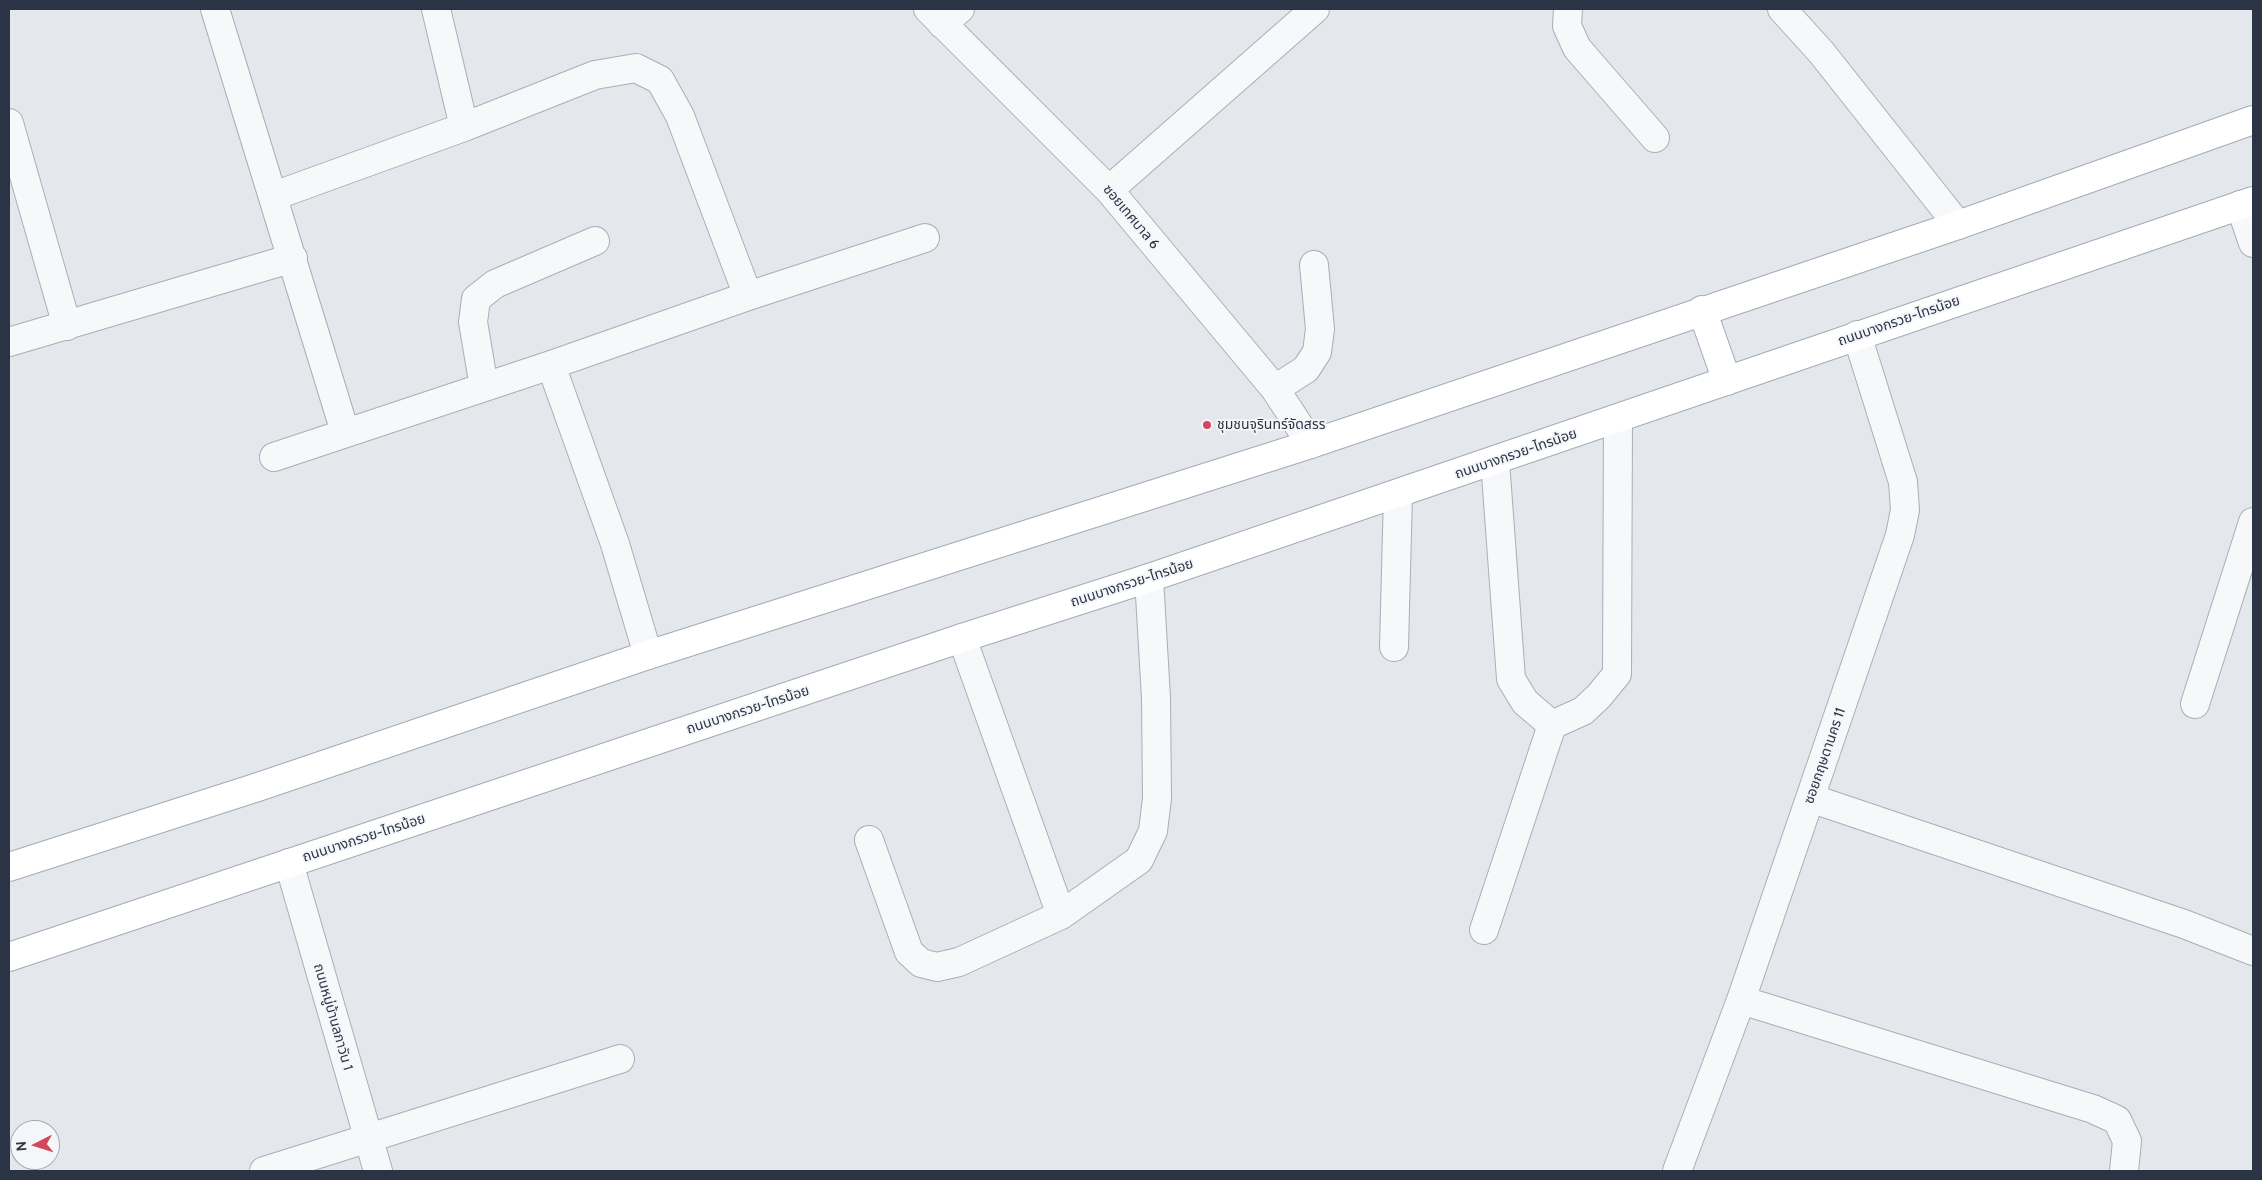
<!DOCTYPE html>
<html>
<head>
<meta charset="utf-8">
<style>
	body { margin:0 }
	#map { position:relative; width:2262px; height:1180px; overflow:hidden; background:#e4e7ec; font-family:Cabin,sans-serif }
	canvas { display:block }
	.frame { position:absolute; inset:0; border:10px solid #2b3445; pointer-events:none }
	.north { position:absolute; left:10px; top:1120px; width:50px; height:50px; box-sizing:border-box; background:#f4f6f9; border:1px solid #a4a8b1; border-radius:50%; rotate:265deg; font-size:14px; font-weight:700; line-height:20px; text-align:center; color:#2b3445 }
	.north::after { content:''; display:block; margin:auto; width:18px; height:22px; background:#d1495b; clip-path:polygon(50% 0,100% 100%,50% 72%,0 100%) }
</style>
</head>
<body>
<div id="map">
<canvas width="2262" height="1180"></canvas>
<div class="frame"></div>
<div class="north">N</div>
</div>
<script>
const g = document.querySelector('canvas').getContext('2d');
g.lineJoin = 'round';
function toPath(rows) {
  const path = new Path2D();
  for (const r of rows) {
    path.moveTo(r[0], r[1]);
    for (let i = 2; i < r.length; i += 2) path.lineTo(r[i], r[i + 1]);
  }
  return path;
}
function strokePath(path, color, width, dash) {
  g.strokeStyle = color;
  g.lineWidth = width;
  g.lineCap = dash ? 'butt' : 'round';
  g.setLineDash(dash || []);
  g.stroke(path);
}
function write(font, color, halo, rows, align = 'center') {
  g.font = font + ' Cabin,"Noto Sans Thai",sans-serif';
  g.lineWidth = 4;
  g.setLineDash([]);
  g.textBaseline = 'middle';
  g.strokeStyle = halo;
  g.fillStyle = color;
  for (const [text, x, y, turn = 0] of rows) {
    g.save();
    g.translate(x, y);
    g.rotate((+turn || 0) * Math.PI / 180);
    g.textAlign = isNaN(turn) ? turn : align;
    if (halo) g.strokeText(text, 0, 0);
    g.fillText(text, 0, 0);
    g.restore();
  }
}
const minor = toPath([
	[215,9,345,432],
	[436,9,464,127],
	[928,9,1109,190,1275,389,1311,444],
	[1568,9,1567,26,1577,48,1655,138],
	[1782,9,1821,52,1958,225],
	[942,24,960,9],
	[9,123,67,326],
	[1109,190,1315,9],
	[274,196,464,127,595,75,636,68,660,80,680,116,748,296],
	[2240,205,2253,243],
	[9,342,293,258],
	[551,365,615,544,648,655],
	[484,387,473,322,476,299,495,284,595,241],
	[1275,389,1306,369,1317,352,1320,329,1314,265],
	[274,457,551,365,748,296,925,238],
	[1495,461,1511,679,1525,702,1552,725],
	[962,638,1061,915],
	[1394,647,1398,494],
	[2195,704,2253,522],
	[1810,798,2184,924,2253,951],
	[869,840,909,952,921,963,937,967,959,962,1061,915,1139,860,1153,831,1157,798,1156,698,1149,578],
	[289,863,378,1171],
	[1484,930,1552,725,1583,711,1599,696,1617,674,1618,419],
	[1741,1000,2093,1109,2117,1120,2127,1141,2124,1171],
	[264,1171,620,1059],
	[1677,1171,1741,1000,1900,535,1905,510,1903,482,1857,335]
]);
const major = toPath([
	[1702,310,1727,381],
	[9,867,258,787,648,655,1311,444,1958,225,2253,120],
	[9,957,962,638,1149,578,2253,201]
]);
strokePath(minor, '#a9aeb7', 30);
strokePath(major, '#a3abb8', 30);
strokePath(minor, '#f7f8fa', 28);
strokePath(major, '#fff', 28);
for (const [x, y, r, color] of [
	[1207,425,5,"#d1495b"]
]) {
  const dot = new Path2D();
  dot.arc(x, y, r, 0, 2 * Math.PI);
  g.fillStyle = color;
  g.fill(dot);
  strokePath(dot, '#f4f6f9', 2);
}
write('14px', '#2b3445', '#f4f6f9', [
	["ซอยเทศบาล 6",1131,217,50],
	["ถนนบางกรวย-ไทรน้อย",1899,321,-19],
	["ถนนบางกรวย-ไทรน้อย",1516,454,-19],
	["ถนนบางกรวย-ไทรน้อย",1132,583,-18],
	["ถนนบางกรวย-ไทรน้อย",748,710,-18],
	["ซอยกฤษดานคร 11",1825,756,-71],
	["ถนนบางกรวย-ไทรน้อย",364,838,-18],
	["ถนนหมู่บ้านลภาวัน 1",333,1017,74]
]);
write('14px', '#2b3445', '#f4f6f9', [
	["ชุมชนจุรินทร์จัดสรร",1217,425]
], 'left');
</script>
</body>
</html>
